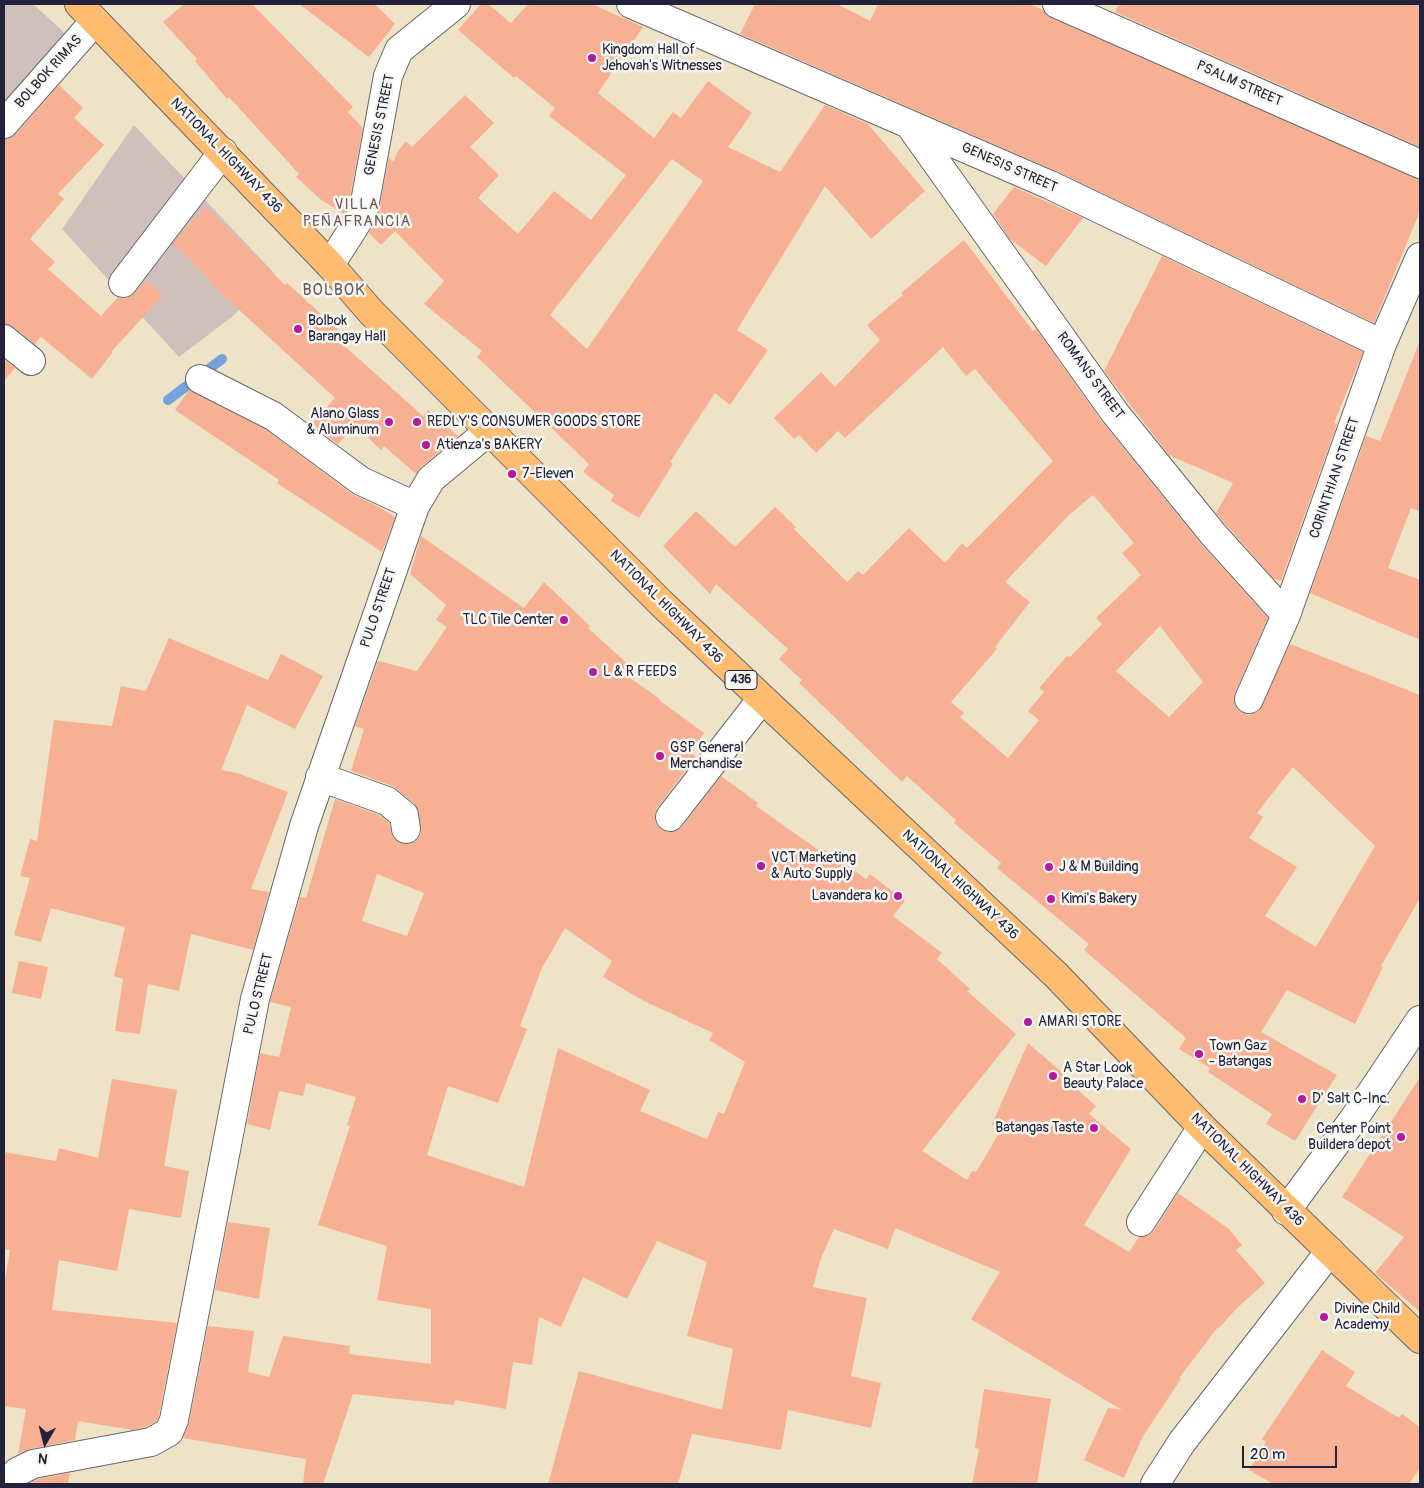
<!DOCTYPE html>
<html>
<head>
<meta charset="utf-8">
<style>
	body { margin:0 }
	#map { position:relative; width:1424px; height:1488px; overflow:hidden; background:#eee3c7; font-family:Pangolin,sans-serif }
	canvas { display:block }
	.frame { position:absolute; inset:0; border:5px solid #22223b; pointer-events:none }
	.north { position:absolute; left:20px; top:1418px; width:50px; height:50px; -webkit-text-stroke:4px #f6f6f2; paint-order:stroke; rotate:188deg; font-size:14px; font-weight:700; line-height:20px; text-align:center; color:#22223b }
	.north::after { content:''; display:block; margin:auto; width:18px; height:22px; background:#22223b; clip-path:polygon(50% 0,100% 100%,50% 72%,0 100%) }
	.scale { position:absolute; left:1242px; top:1446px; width:95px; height:22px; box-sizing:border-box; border:2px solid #22223b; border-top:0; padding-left:6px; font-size:15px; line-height:18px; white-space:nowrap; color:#22223b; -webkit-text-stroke:4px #f6f6f2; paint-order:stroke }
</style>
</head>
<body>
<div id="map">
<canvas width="1424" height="1488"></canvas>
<div class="frame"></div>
<div class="north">N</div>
<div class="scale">20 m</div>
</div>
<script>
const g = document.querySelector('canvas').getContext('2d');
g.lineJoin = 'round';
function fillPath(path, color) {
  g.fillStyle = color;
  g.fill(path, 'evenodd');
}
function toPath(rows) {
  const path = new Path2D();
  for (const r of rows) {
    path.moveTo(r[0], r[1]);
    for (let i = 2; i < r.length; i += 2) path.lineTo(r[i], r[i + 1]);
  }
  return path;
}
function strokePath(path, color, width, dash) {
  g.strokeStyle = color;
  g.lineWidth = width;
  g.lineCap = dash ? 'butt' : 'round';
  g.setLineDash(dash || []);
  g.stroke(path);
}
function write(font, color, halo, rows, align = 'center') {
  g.font = font + ' Pangolin,sans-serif';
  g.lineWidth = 5;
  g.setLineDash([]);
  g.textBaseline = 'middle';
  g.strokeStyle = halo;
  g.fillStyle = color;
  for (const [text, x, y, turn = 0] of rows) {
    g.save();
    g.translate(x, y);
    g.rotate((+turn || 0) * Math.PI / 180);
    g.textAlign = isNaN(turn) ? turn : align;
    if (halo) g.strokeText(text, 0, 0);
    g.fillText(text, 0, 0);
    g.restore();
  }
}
fillPath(toPath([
	[4,4,33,4,68,36,4,108],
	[134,125,275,274,233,316,179,357,62,229]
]), '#d0c0bc');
strokePath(toPath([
	[168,400,222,359]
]), '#72a3dc', 10);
fillPath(toPath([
	[184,4,252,4,353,107,348,112,363,128,348,207,344,214,320,199,296,177,299,174,229,97,227,99,195,61,197,59,163,22],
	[299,4,375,4,395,24,369,57],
	[481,4,488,4,511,23,528,4,592,4,643,27,598,93,654,138,673,112,681,118,708,81,752,113,728,147,780,172,825,105,868,124,925,191,871,239,825,186,737,330,768,350,730,405,715,393,670,462,673,464,639,518,611,501,614,495,583,472,589,464,477,357,482,351,424,304,444,281,395,231,381,245,369,233,378,216,389,157,394,162,396,154,406,141,412,147,465,95,494,123,470,147,499,175,478,198,518,234,554,191,591,220,626,175,549,116,555,108,516,76,514,78,458,30],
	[672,159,703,181,587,349,550,315],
	[755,4,837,4,870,21,878,4,1030,4,1043,10,1051,18,1420,179,1420,211,1374,323,1056,171,740,34],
	[1119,4,1420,4,1420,147,1115,12],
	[59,85,83,108,74,118,104,145,58,194,64,199,30,239,55,262,48,269,101,316,118,297,129,298,135,293,145,280,163,295,112,351,113,352,92,379,41,337,35,344,14,327,4,324,4,139,16,134],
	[1014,187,1083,218,1046,266,1010,239,993,214],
	[206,207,285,285,287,283,345,336,340,342,423,416,428,410,458,436,421,467,416,474,384,446,381,450,355,425,338,444,311,425,335,398,225,297,173,243,186,227],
	[964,240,1033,331,1036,329,1103,423,1201,544,1268,618,1235,693,1234,701,1237,709,1242,713,1250,715,1259,711,1290,644,1420,695,1420,898,1381,966,1383,967,1355,1024,1287,990,1261,1032,1337,1075,1295,1141,1266,1124,1272,1114,1208,1072,1210,1068,1179,1049,1186,1038,1084,950,1089,944,997,868,1001,863,954,823,956,820,907,776,902,782,799,683,802,680,779,659,788,649,716,584,710,594,663,546,696,511,735,547,775,507,796,527,794,529,847,582,858,571,863,575,909,528,945,563,962,543,967,548,1053,461,975,369,966,376,943,347,845,438,838,431,816,453,799,435,794,439,774,418,821,372,835,387,880,340,867,325,903,295,901,293],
	[1093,495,1134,543,1122,553,1141,575,1096,618,1102,624,1070,657,1067,656,1039,688,1044,692,1028,711,1039,720,1008,758,960,717,964,713,951,702,997,649,995,647,1030,602,1005,582,1070,514],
	[1160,626,1203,682,1169,717,1116,671],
	[1293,767,1375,846,1316,947,1265,916,1297,867,1249,838,1263,817,1257,813],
	[1162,256,1363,352,1334,423,1337,424,1281,581,1273,578,1216,513,1233,483,1169,455,1104,371],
	[1419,343,1420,512,1411,508,1388,568,1420,580,1420,640,1310,593,1366,436,1380,441],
	[4,359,15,368,4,381],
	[189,390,265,429,352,494,379,507,395,517,382,552,277,483,279,480,175,410],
	[421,536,524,608,544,582,590,626,588,628,630,666,623,673,660,699,659,700,704,733,690,752,696,757,657,808,655,814,655,822,660,829,668,832,676,831,682,827,721,776,758,803,756,806,820,851,822,848,866,879,870,874,905,901,893,916,942,953,937,959,970,989,967,991,1016,1034,922,1151,967,1180,972,1171,976,1172,1001,1130,992,1124,1028,1043,1072,1081,1070,1083,1096,1106,1089,1114,1131,1149,1084,1225,1129,1252,1139,1237,1148,1236,1154,1231,1178,1193,1229,1229,1242,1245,1236,1250,1265,1283,1237,1308,1219,1328,1218,1327,1179,1378,1181,1379,1143,1436,1124,1478,1084,1460,1108,1408,1122,1410,971,1319,1000,1272,895,1228,888,1249,834,1229,821,1258,813,1287,867,1298,851,1376,881,1383,871,1428,788,1410,781,1450,692,1434,678,1484,548,1484,579,1371,722,1410,733,1349,687,1336,707,1262,657,1241,627,1299,583,1277,561,1327,539,1317,532,1365,513,1362,506,1409,455,1400,454,1405,353,1394,323,1484,303,1484,306,1459,183,1438,189,1423,208,1326,254,1331,248,1372,269,1377,283,1336,350,1346,349,1354,431,1364,431,1309,377,1300,387,1246,318,1225,350,1126,347,1125,356,1097,306,1083,303,1096,279,1091,270,1130,247,1124,260,1053,279,1057,291,1007,270,1002,300,897,306,898,335,799,379,815,389,823,393,838,400,843,409,844,416,841,421,834,419,813,414,803,393,786,351,771,364,729,355,726,378,661,417,671,447,627,436,620,446,605,410,574],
	[377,874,424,893,407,936,362,921],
	[565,928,612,961,603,977,644,1001,713,1033,709,1040,745,1062,724,1114,718,1112,707,1139,704,1138,640,1111,650,1090,558,1048,524,1187,427,1155,448,1086,498,1103,527,1029,520,1026,542,968],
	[169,638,268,680,281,654,323,676,295,729,247,705,221,770,237,773,288,792,251,889,269,892,253,950,191,934,179,991,148,984,140,1034,115,1031,123,979,114,976,125,927,51,908,41,942,14,935,30,878,20,876,30,839,37,841,54,720,112,726,121,686,146,691],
	[19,961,48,967,41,999,12,993],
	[1420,1077,1420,1312,1375,1273,1404,1237,1342,1197],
	[112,1079,177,1090,164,1166,189,1171,181,1218,129,1209,117,1271,59,1260,52,1310,177,1323,159,1415,157,1421,146,1427,132,1430,78,1421,75,1440,30,1449,18,1454,26,1409,4,1406,4,1286,10,1250,4,1249,4,1152,56,1161,59,1148,98,1158],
	[228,1222,270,1228,259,1299,215,1290],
	[1322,1350,1355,1372,1346,1386,1399,1418,1402,1414,1420,1427,1420,1468,1409,1484,1273,1484,1249,1470,1266,1442,1262,1439],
	[984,1389,1051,1399,1037,1484,972,1484,979,1449,975,1448],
	[70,1473,68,1484,27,1484,38,1479]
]), '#f7b094');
const minor = toPath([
	[631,4,1050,185,1382,344],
	[1057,4,1420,164],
	[4,124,95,21],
	[909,124,1115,413,1213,534,1286,615],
	[330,265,363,213,388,76,399,50,456,4],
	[123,283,223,152],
	[4,339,31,361],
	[200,379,273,416,361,481,415,506],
	[1249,699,1286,615,1382,344,1420,257],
	[320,777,387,801,404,815,406,829],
	[670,817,761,700],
	[1286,1211,1353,1120,1420,1020],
	[1141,1222,1202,1127],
	[8,1484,17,1472,33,1464,151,1442,169,1432,174,1420,255,999,304,826,415,506,431,479,490,430],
	[1155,1484,1182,1442,1330,1251]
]);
const major = toPath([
	[79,4,330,265,371,312,662,604,1056,975,1202,1127,1420,1339]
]);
strokePath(minor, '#69666c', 30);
strokePath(major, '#69666c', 30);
strokePath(minor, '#fff', 28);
strokePath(major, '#fdbc70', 28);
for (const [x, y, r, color] of [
	[592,58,5,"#b5179e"],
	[298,329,5,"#b5179e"],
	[389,422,5,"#b5179e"],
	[417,422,5,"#b5179e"],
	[426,445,5,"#b5179e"],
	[512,474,5,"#b5179e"],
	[564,620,5,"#b5179e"],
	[593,672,5,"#b5179e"],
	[660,756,5,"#b5179e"],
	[761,866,5,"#b5179e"],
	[1049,867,5,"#b5179e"],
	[898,896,5,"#b5179e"],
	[1051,899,5,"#b5179e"],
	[1028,1022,5,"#b5179e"],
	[1199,1054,5,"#b5179e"],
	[1053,1076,5,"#b5179e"],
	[1302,1099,5,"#b5179e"],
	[1094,1128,5,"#b5179e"],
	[1401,1137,5,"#b5179e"],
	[1324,1317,5,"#b5179e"]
]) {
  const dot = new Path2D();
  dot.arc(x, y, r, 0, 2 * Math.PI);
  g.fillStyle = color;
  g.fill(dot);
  strokePath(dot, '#f6f6f2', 2);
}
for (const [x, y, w] of [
	[741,680,32]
]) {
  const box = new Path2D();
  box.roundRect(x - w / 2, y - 9.5, w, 19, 4);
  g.fillStyle = '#f6f6f2';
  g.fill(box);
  strokePath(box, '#22223b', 1);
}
write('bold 12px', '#22223b', null, [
	["436",741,680]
]);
write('14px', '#22223b', '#f6f6f2', [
	["Kingdom Hall of",602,50],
	["Jehovah's Witnesses",602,66],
	["Bolbok",308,321],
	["Barangay Hall",308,337],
	["Alano Glass",379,414,"right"],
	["& Aluminum",379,430,"right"],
	["REDLY'S CONSUMER GOODS STORE",427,422],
	["Atienza's BAKERY",436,445],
	["7-Eleven",522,474],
	["TLC Tile Center",554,620,"right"],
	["L & R FEEDS",603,672],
	["GSP General",670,748],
	["Merchandise",670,764],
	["VCT Marketing",771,858],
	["& Auto Supply",771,874],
	["J & M Building",1059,867],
	["Lavandera ko",888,896,"right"],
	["Kimi's Bakery",1061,899],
	["AMARI STORE",1038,1022],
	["Town Gaz",1209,1046],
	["- Batangas",1209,1062],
	["A Star Look",1063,1068],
	["Beauty Palace",1063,1084],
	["D' Salt C-Inc.",1312,1099],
	["Batangas Taste",1084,1128,"right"],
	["Center Point",1391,1129,"right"],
	["Buildera depot",1391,1145,"right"],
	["Divine Child",1334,1309],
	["Academy",1334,1325]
], 'left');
write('14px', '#22223b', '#f6f6f2', [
	["BOLBOK RIMAS",49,72,-48],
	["PSALM STREET",1239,84,24],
	["GENESIS STREET",380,125,-78],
	["NATIONAL HIGHWAY 436",226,156,46],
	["GENESIS STREET",1009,168,24],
	["ROMANS STREET",1090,376,54],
	["CORINTHIAN STREET",1335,478,-71],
	["NATIONAL HIGHWAY 436",666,607,45],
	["PULO STREET",379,608,-71],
	["NATIONAL HIGHWAY 436",960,885,43],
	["PULO STREET",259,994,-76],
	["NATIONAL HIGHWAY 436",1247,1170,45]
]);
g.letterSpacing = '1px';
write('15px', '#6d545a', '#f6f6f2', [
	["VILLA",357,205],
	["PEÑAFRANCIA",357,222]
]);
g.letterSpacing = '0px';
g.letterSpacing = '1px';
write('16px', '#6d545a', '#f6f6f2', [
	["BOLBOK",334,291]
]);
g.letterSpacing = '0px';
</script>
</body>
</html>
